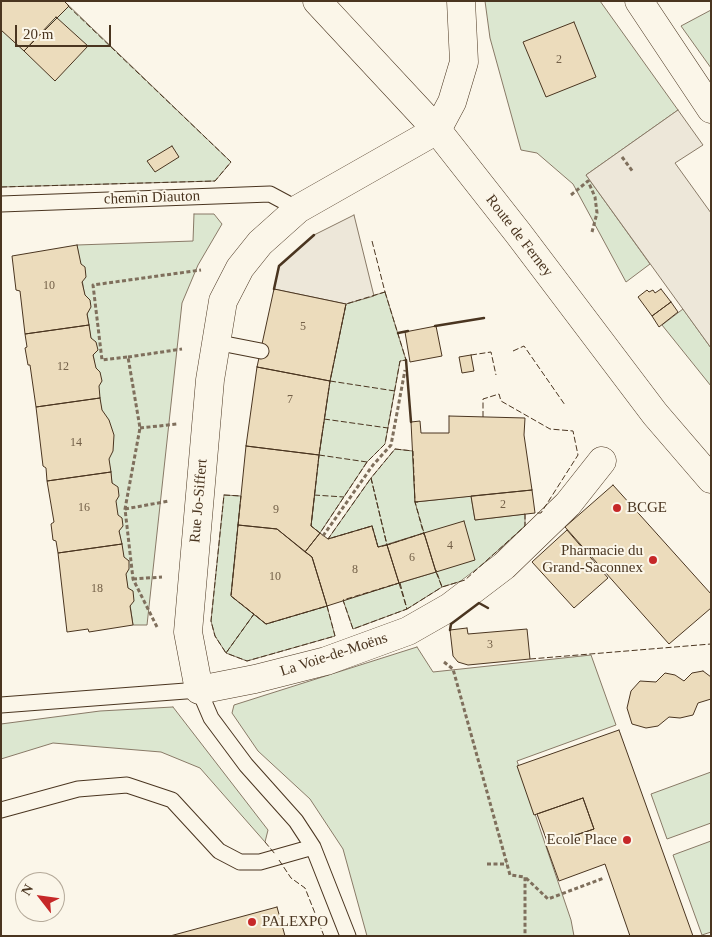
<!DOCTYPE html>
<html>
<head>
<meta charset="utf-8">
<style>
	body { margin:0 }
	#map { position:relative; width:712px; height:937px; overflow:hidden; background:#fbf6e9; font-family:"Times New Roman",serif }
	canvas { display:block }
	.frame { position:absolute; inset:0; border:2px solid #4a3520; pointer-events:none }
	.north { position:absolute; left:15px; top:872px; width:50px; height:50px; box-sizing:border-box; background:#fbf6e9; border:1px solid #b4a999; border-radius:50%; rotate:300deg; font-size:14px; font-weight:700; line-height:20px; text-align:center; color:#4a3520 }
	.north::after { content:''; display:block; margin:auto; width:18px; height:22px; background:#c62828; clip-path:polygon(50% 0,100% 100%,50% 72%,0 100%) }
	.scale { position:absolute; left:15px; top:25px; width:96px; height:22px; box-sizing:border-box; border:2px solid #4a3520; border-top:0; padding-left:6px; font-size:15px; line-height:18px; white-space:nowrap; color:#4a3520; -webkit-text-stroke:4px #fbf6e9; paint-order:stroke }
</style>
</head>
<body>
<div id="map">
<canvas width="712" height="937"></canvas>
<div class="frame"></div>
<div class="north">N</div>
<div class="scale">20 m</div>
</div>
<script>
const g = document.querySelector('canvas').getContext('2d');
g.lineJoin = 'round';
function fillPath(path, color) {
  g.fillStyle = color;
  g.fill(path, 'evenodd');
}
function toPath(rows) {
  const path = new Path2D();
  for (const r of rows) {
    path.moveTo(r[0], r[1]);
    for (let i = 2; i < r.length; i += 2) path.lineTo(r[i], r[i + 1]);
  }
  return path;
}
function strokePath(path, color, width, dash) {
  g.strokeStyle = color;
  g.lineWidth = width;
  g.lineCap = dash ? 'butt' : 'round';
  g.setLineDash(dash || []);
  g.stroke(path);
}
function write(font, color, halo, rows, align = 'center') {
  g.font = font + ' "Times New Roman",serif';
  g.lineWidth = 4;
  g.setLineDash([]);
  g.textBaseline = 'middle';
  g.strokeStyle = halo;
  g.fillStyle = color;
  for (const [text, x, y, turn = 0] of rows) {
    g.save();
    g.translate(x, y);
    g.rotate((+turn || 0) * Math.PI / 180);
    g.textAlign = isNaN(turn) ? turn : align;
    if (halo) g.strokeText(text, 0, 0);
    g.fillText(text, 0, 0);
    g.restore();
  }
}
const green = toPath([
	[1,1,64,1,231,162,215,181,1,187,1,1],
	[485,1,600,1,678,110,586,175,650,264,626,282,573,184,537,153,521,150,490,38,485,1],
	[711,10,711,68,681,26,711,10],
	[194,214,214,214,222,224,198,265,182,303,147,625,133,625,77,245,193,241,194,214],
	[385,292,406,360,400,361,385,444,367,462,320,533,311,526,319,455,330,381,346,304,385,292],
	[683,309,711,348,711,386,662,325,683,309],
	[395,449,413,451,415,502,471,496,475,520,525,514,525,526,465,580,442,587,407,609,353,629,343,600,436,572,424,533,378,547,372,526,328,539,371,478,395,449],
	[224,495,241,496,231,596,266,624,327,606,335,636,247,661,226,653,215,636,211,621,224,495],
	[417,647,433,672,591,655,616,725,517,761,571,920,574,936,367,936,343,849,310,799,258,751,232,713,234,705,417,647],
	[173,707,268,830,265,842,200,768,161,752,53,743,1,759,1,724,100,711,173,707],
	[711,772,711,823,667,839,651,794,711,772],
	[711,841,711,932,702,935,673,855,711,841]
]);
fillPath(green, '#dce7d0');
strokePath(green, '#887966', 1);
const parking = toPath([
	[678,110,703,145,675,163,711,213,711,348,586,175,678,110],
	[354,215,374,296,346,304,274,289,279,266,314,235,354,215]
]);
fillPath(parking, '#ede7d9');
strokePath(parking, '#887966', 1);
const building = toPath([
	[1,1,64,1,69,6,24,51,1,30,1,1],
	[56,17,88,46,55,81,24,51,56,17],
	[574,22,596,77,546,97,523,42,574,22],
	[172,146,179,157,155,172,147,161,172,146],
	[77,245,81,264,85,267,86,277,82,282,85,295,90,300,91,307,87,314,89,325,25,334,20,291,16,290,12,256,77,245],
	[274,289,346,304,330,381,257,367,274,289],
	[661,289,671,302,652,316,638,297,647,290,649,292,653,290,655,293,661,289],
	[671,302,678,312,659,327,652,316,671,302],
	[89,325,91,338,96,342,98,350,93,355,96,368,100,372,102,381,99,386,100,398,36,407,30,365,28,365,25,348,27,347,25,334,89,325],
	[436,326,442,356,410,362,405,332,436,326],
	[471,355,474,371,462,373,459,357,471,355],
	[257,367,330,381,319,455,246,446,257,367],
	[100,398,102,410,109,420,114,435,113,451,109,459,111,472,47,481,46,468,43,466,36,407,100,398],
	[449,416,525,418,524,435,532,490,415,502,411,422,420,421,421,433,449,433,449,416],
	[246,446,319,455,311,526,320,533,305,552,277,529,238,525,246,446],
	[111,472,112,483,118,487,119,496,116,501,118,515,122,518,123,526,119,531,122,544,58,553,56,541,53,540,51,524,54,522,47,481,111,472],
	[613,485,711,594,711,608,669,644,565,527,613,485],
	[532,490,535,513,475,520,471,496,532,490],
	[464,521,475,560,436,572,424,533,464,521],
	[238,525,277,529,312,557,327,606,266,624,231,596,238,525],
	[372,526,378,547,387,545,399,583,327,606,312,557,305,552,320,533,328,539,372,526],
	[567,530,608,578,574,608,532,562,567,530],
	[424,533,436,572,399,583,387,545,424,533],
	[122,544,124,557,129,561,129,569,126,574,128,588,133,591,134,601,130,606,133,625,89,632,88,629,67,632,58,553,122,544],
	[467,628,468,634,527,629,530,659,468,665,458,662,453,656,450,630,467,628],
	[703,671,711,677,711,699,698,703,693,715,680,718,669,717,658,726,646,728,632,724,627,708,631,691,640,681,656,682,665,673,675,675,684,681,692,673,703,671],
	[619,730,693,936,630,936,605,864,559,881,546,845,594,829,583,798,534,815,517,766,619,730],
	[583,798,594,829,548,844,537,814,583,798],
	[277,907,285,936,170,936,277,907]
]);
fillPath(building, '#ecdcbc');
strokePath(building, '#4a3520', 1);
const lane = toPath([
	[1,204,270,194,298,209],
	[215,342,261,351],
	[1,705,199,690,211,718,246,765,296,821,313,847,348,936],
	[1,810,78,789,127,785,172,800,219,851,240,862,260,862,313,847]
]);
const street = toPath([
	[461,1,464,62,452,102,437,130,298,209,260,243,240,268,223,301,210,380,188,632,199,690,255,679,326,661,408,631,450,607,504,566,568,504,602,461]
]);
const secondary = toPath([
	[317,1,437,130,518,233,655,414,711,479],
	[639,1,711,109]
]);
strokePath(lane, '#4a3520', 17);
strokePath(street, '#4a3520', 29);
strokePath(secondary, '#4a3520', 29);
strokePath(toPath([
	[622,157,633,172],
	[571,195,588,181,595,197,597,213,592,232],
	[128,357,182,349],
	[140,428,177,424],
	[125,509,169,501],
	[323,536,373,465,391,445,405,370],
	[133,579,162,577],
	[157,627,133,579,125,509,140,428,128,357,102,360,93,285,201,270],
	[444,662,453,669,510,875,525,877,525,936],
	[487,864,507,864],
	[526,878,548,899,604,878]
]), '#7f6f5c', 3, [4, 2.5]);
strokePath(lane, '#fbf6e9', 15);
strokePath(street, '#fbf6e9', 28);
strokePath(secondary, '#fbf6e9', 28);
strokePath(toPath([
	[1,187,215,181,231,162,67,5],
	[372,241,385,292],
	[385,292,406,360,400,361,385,444,367,462,320,533,311,526,319,455,330,381,346,304,385,292],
	[513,351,524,346,565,405],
	[471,355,491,352,496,375],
	[330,381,395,391],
	[483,417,483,399,499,394,501,401,550,429,573,431,578,455,541,513,535,513],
	[324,419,388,428],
	[395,449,413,451,415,502,424,533,387,545,371,478,395,449],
	[319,455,367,462],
	[371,478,387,545,378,547,372,526,328,539,371,478],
	[224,495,241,496,231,596,254,614,226,653,215,636,211,621,224,495],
	[314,495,344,497],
	[418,502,415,502,424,535],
	[436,572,442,587,465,580,525,526,525,514,522,514],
	[399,583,407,609,353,629,343,600,399,583],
	[400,583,407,609,442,587,436,570],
	[327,606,335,636,247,661,226,653,254,614,266,624,327,606],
	[530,659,711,644],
	[265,842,275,854],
	[279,860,291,878,305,888,324,936]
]), '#4a3520', 1, [6, 2.5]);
strokePath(toPath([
	[274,289,279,266,314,235],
	[435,326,484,318],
	[398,333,408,331],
	[406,360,411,422],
	[450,630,451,624,479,603,488,608]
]), '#4a3520', 2.5);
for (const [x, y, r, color] of [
	[617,508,5,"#c62828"],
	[653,560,5,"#c62828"],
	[627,840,5,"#c62828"],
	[252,922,5,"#c62828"]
]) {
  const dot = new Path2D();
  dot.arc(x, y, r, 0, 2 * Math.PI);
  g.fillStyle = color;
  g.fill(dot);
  strokePath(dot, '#fbf6e9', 2);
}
write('12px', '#725f47', null, [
	["2",559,60],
	["10",49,286],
	["5",303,327],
	["12",63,367],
	["7",290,400],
	["14",76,443],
	["2",503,505],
	["16",84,508],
	["9",276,510],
	["4",450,546],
	["6",412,558],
	["8",355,570],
	["10",275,577],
	["18",97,589],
	["3",490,645]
]);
write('15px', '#4a3520', '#fbf6e9', [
	["chemin Diauton",152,198,-2],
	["Route de Ferney",519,236,52],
	["Rue Jo-Siffert",199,501,-85],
	["La Voie-de-Moëns",334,655,-18]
]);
write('15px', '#4a3520', '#fbf6e9', [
	["BCGE",627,508],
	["Pharmacie du",643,551,"right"],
	["Grand-Saconnex",643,568,"right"],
	["Ecole Place",617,840,"right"],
	["PALEXPO",262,922]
], 'left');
</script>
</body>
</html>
